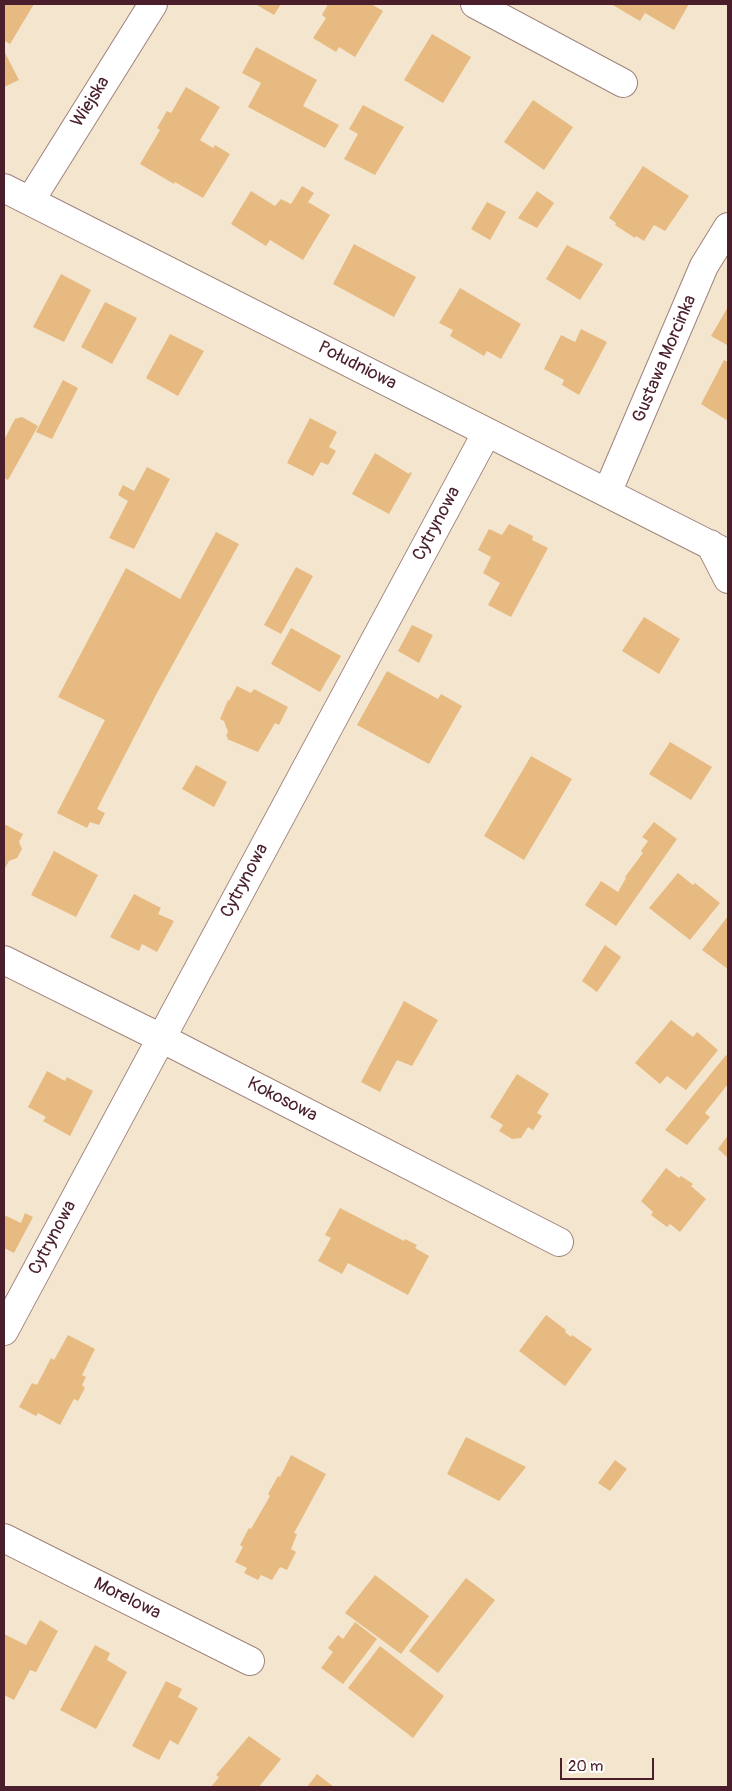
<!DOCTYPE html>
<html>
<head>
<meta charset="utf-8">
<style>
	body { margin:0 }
	#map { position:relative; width:732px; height:1791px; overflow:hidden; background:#f4e6ce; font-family:Pangolin,sans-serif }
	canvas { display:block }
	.frame { position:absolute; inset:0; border:5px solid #4a1f2b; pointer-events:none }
	.scale { position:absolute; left:560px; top:1758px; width:94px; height:22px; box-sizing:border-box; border:2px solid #4a1f2b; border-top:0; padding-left:6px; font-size:15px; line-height:18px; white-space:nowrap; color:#4a1f2b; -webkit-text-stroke:4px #fff; paint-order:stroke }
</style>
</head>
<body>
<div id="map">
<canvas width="732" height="1791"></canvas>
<div class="frame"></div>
<div class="scale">20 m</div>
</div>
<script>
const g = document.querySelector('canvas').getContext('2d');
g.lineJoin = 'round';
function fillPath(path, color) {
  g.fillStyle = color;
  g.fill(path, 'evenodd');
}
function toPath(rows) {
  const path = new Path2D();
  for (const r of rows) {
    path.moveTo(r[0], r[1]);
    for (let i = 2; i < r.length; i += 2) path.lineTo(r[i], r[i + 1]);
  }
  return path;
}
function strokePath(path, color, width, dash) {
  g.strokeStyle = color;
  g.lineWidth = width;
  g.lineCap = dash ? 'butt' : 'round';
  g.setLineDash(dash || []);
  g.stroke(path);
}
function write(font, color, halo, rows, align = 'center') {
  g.font = font + ' Pangolin,sans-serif';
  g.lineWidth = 4.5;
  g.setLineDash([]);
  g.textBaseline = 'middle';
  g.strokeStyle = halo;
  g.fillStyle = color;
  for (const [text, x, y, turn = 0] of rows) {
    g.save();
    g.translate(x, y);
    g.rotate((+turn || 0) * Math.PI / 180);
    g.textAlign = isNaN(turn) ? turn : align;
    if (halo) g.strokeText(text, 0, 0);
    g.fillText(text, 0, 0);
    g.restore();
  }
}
fillPath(toPath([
	[4,4,34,4,10,44,5,41,4,43],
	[255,4,281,4,274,15],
	[328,4,371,4,383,11,355,57,339,47,336,52,313,38,326,18,322,15],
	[611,4,689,4,674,30,645,13,640,21],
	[432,34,471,57,443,103,404,80],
	[256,47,317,80,303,106,339,125,325,148,248,107,261,83,242,73],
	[4,51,19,80,4,87],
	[186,87,220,107,200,140,213,148,215,145,230,154,203,198,175,182,174,184,140,164,160,130,157,128,167,111,171,113],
	[533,100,573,127,544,170,504,142],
	[363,105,404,127,375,175,344,159,358,134,349,129],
	[643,166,689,196,665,231,654,225,644,241,636,236,635,238,615,225,616,223,609,218],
	[302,186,314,193,308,202,330,215,303,260,270,240,266,246,231,224,251,191,275,206,281,199,291,204],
	[537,191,554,203,537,228,518,218],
	[487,202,506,212,490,240,471,229],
	[354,244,416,277,394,317,333,284],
	[567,245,603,264,580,300,546,279],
	[61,274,91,290,64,342,33,327],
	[460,288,521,324,501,359,487,351,484,356,450,336,453,330,439,323],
	[105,302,137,318,112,364,81,347],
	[728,307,728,344,727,345,711,336],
	[581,329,607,342,579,395,562,385,564,380,544,369,561,335,575,342],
	[170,334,204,351,178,396,146,378],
	[724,360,728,362,728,421,701,404],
	[63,380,78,388,52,439,36,432],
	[22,417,38,426,8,480,4,478,4,440,15,419],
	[310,418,337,432,329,447,336,451,328,465,321,462,313,476,287,463],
	[375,453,409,474,410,472,412,473,389,514,352,494],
	[147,467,170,479,134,549,109,538,128,501,118,495,123,485,134,491],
	[509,524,533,536,532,540,548,548,511,617,488,605,500,583,483,573,491,557,478,550,489,529,502,535],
	[216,532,239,544,157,693,97,809,105,813,99,825,90,822,87,828,57,813,105,720,58,697,126,568,180,599],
	[296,567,313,576,281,634,264,625],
	[644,617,680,639,659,674,622,651],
	[412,625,433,635,419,663,398,651],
	[291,628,341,656,320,692,271,664],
	[387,671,438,699,441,694,462,706,429,764,357,725],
	[237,686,251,693,254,689,288,707,279,725,275,723,258,752,227,739,228,737,226,736,228,732,224,721,220,719,228,700,229,701],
	[670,742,712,767,691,800,649,774],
	[531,756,572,779,524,860,484,836],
	[196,765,227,782,214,807,182,789],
	[654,822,677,839,616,926,585,905,601,881,618,892,626,878,625,877,643,853,641,851,648,841,642,837],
	[4,824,23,834,19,842,22,849,17,858,9,861,4,870],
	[54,851,98,875,76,917,31,895],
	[678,873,693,885,695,883,720,903,690,940,649,908],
	[134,894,161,908,158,914,174,921,157,952,142,944,139,951,110,937],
	[728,916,728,969,702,950],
	[605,945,621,957,597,992,582,981],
	[404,1001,438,1020,412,1066,397,1060,380,1092,361,1082],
	[671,1020,693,1037,697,1032,718,1050,686,1090,667,1076,660,1084,635,1063],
	[726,1055,728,1057,728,1084,705,1113,710,1117,687,1145,665,1130],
	[47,1071,65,1081,67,1077,93,1091,70,1136,43,1121,46,1117,28,1107],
	[517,1074,549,1094,537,1113,542,1116,533,1130,528,1127,521,1138,512,1139,499,1131,503,1125,490,1117],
	[728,1135,728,1158,718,1149],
	[666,1168,679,1178,681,1176,693,1184,691,1186,706,1199,680,1232,670,1224,667,1227,651,1215,653,1212,641,1201],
	[340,1208,404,1241,405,1239,417,1245,415,1248,429,1256,408,1295,348,1263,342,1274,318,1261,331,1238,325,1235],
	[25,1213,33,1217,14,1253,4,1248,4,1215,21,1223],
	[546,1315,566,1330,565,1332,571,1337,572,1335,592,1349,565,1386,519,1351],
	[68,1335,95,1349,82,1375,86,1377,82,1385,85,1388,78,1401,74,1399,60,1425,38,1413,36,1416,19,1407,32,1383,37,1385,51,1358,54,1360],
	[466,1437,526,1467,499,1501,447,1474],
	[291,1455,326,1474,294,1533,297,1534,291,1549,296,1552,287,1570,280,1567,272,1580,261,1575,258,1580,244,1573,247,1568,235,1562,243,1547,240,1545,249,1528,251,1529,270,1496,268,1494,278,1476,280,1477],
	[615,1460,627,1469,610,1491,598,1483],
	[375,1575,429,1616,401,1654,345,1613],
	[466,1578,495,1600,438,1673,409,1651],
	[40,1620,58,1631,36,1672,30,1670,14,1700,4,1695,4,1634,26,1645],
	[355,1622,377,1639,343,1684,321,1668,333,1652,328,1648,338,1635,343,1639],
	[95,1645,110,1653,107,1660,127,1672,96,1729,60,1710],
	[380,1646,444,1696,413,1738,348,1688],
	[166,1681,182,1689,178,1697,198,1708,178,1745,170,1740,159,1760,132,1746],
	[249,1736,281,1759,259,1787,211,1787,219,1777,216,1775],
	[317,1774,334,1787,307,1787]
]), '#e7ba81');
const street = toPath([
	[475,4,623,83],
	[4,188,728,554],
	[30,201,153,4],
	[607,493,704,266,728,227],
	[710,544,728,579],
	[4,960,161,1038,559,1242],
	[4,1331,487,432],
	[4,1538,250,1661]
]);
strokePath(street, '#9f827c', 30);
strokePath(street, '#fff', 28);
write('18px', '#4a1f2b', '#fff', [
	["Wiejska",91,102,-58],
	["Gustawa Morcinka",665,359,-67],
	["Południowa",357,366,27],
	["Cytrynowa",437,524,-62],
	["Cytrynowa",245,881,-62],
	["Kokosowa",282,1100,27],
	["Cytrynowa",53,1238,-62],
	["Morelowa",127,1599,26]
]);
</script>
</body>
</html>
